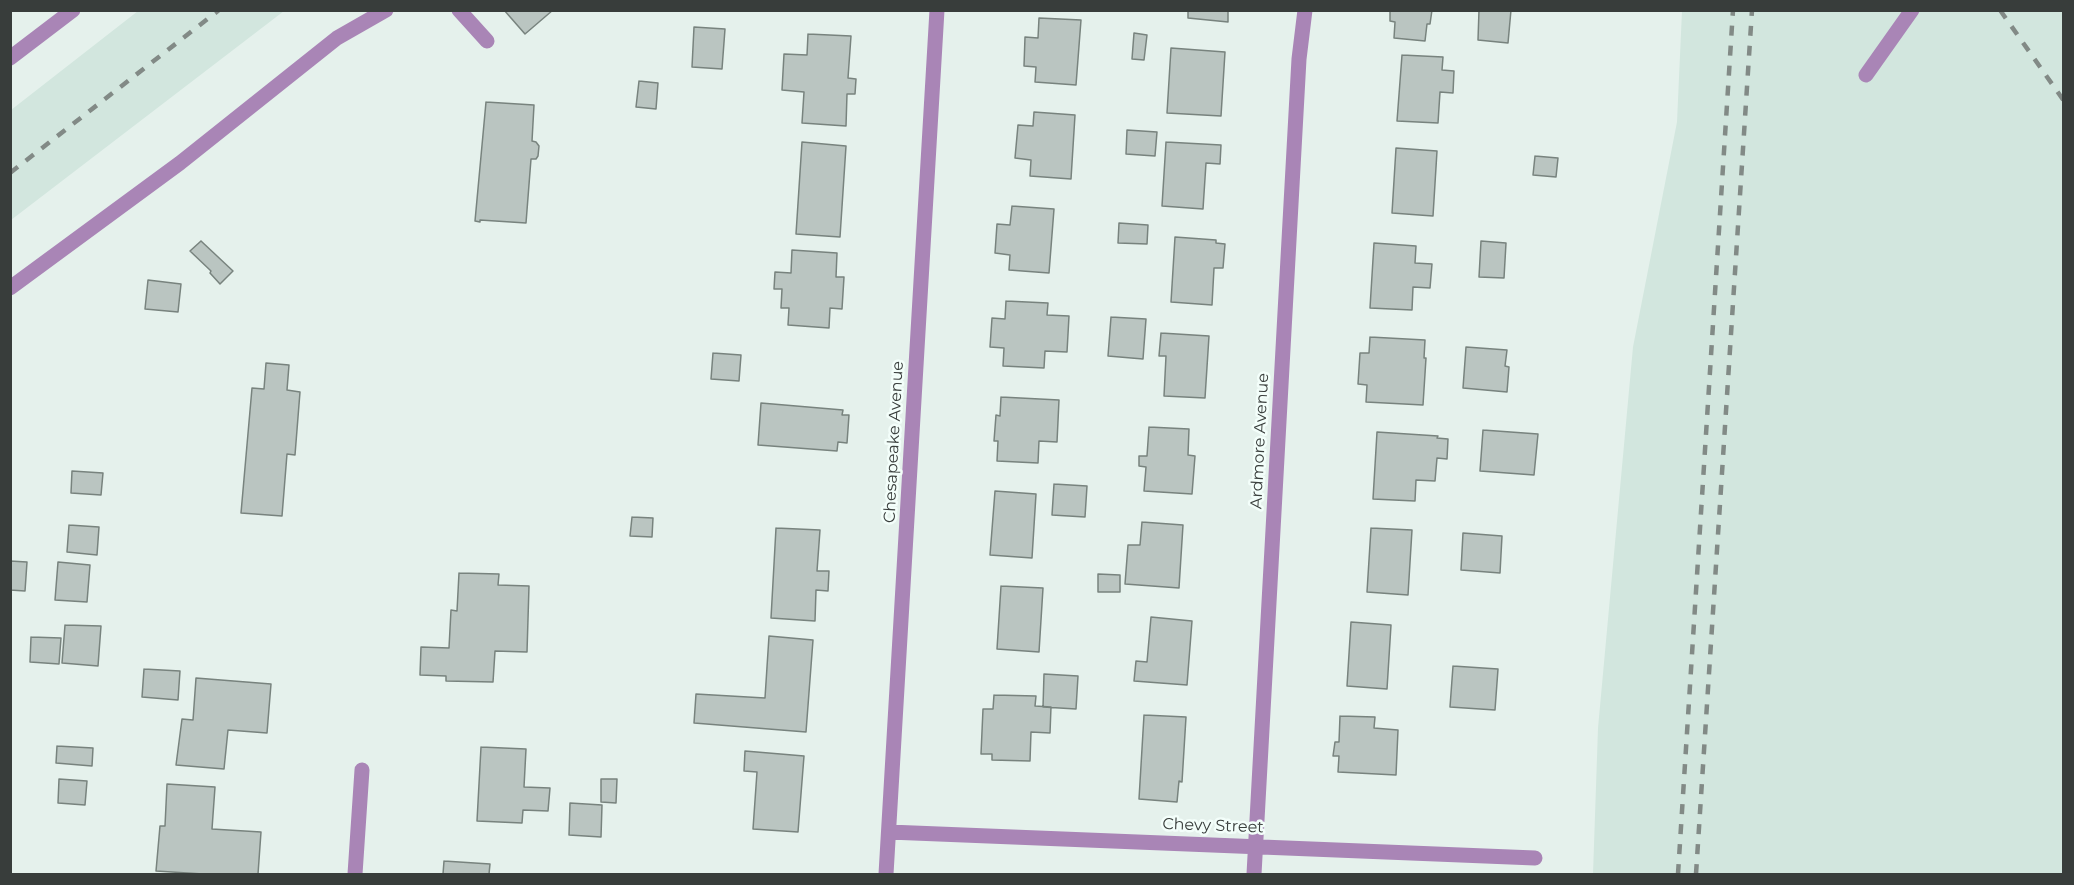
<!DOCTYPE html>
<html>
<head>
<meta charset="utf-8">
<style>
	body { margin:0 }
	#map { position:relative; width:2074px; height:885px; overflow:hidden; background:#e5f1ec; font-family:Montserrat,sans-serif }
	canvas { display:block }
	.frame { position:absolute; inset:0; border:12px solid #383d3b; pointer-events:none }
</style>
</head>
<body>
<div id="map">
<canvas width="2074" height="885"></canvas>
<div class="frame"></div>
</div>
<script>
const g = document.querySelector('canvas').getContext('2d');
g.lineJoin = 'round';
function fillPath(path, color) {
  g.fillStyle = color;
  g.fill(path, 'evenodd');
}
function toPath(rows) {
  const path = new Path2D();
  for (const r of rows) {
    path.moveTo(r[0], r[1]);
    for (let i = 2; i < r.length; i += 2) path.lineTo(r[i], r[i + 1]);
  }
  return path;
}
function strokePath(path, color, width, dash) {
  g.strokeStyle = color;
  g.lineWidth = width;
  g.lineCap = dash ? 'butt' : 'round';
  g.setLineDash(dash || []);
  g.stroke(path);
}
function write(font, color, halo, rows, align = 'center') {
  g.font = font + ' Montserrat,sans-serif';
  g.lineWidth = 5;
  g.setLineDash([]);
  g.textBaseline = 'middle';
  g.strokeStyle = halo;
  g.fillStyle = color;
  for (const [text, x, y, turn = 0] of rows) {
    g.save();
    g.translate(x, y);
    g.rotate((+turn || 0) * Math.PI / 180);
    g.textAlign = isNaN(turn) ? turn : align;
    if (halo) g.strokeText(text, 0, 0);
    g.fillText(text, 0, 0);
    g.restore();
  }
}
fillPath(toPath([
	[138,11,284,11,11,220,11,110],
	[1682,11,2063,11,2063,874,1593,874,1598,728,1633,347,1677,122]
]), '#d2e6de');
const building = toPath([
	[504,10,553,10,525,34,504,10],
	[1188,10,1228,10,1228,22,1188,18,1188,10],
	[1390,10,1432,10,1430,24,1427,24,1425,41,1394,38,1395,22,1390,21,1390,10],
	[1479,10,1511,10,1508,43,1478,40,1479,10],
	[1039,18,1081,20,1076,85,1035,82,1036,67,1024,66,1025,37,1038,38,1039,18],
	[694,27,725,29,722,69,692,67,694,27],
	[1134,33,1147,35,1144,60,1132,59,1134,33],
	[808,34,851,36,848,78,856,79,855,94,847,94,846,126,802,123,804,92,782,90,784,54,807,55,808,34],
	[1171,48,1225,52,1221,116,1167,113,1171,48],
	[1402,55,1443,57,1442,70,1454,71,1453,93,1440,92,1438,123,1397,121,1402,55],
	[639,81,658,83,656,109,636,107,639,81],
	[486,102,534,105,532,141,536,142,539,146,538,156,536,159,531,159,526,223,480,220,480,222,475,221,486,102],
	[1034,112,1075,115,1071,179,1030,176,1031,160,1015,158,1018,125,1033,126,1034,112],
	[1127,130,1157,132,1155,156,1126,154,1127,130],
	[802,142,846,146,840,237,796,234,802,142],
	[1166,142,1221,145,1220,164,1206,163,1203,209,1162,206,1166,142],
	[1396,148,1437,151,1433,216,1392,213,1396,148],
	[1535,156,1558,158,1556,177,1533,175,1535,156],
	[1012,206,1054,209,1049,273,1009,270,1010,255,995,253,997,224,1010,225,1012,206],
	[1119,223,1148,225,1147,244,1118,243,1119,223],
	[1175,237,1216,240,1216,243,1225,244,1223,268,1214,268,1212,305,1171,302,1175,237],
	[201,241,233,271,220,284,210,273,211,271,190,251,201,241],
	[1481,241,1506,243,1504,278,1479,277,1481,241],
	[1374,243,1416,246,1415,263,1432,264,1430,288,1413,287,1412,310,1370,308,1374,243],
	[792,250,837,253,836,277,844,277,842,309,830,308,829,328,788,325,789,308,781,308,782,289,774,289,775,272,791,273,792,250],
	[148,280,181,284,178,312,145,309,148,280],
	[1006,301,1048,303,1047,315,1069,316,1067,352,1045,351,1044,368,1003,366,1004,348,990,347,992,318,1005,319,1006,301],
	[1111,317,1146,319,1143,359,1108,356,1111,317],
	[1161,333,1209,336,1205,398,1164,396,1166,356,1159,356,1161,333],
	[1370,337,1425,340,1424,358,1426,358,1423,405,1366,402,1367,385,1358,384,1360,353,1369,353,1370,337],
	[1466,347,1507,350,1505,366,1509,367,1507,392,1463,388,1466,347],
	[713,353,741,355,739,381,711,379,713,353],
	[266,363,289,365,287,390,300,392,295,455,287,454,282,516,241,513,252,388,264,389,266,363],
	[1001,397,1059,400,1057,442,1039,441,1038,463,997,461,998,441,994,441,996,415,1000,416,1001,397],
	[761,403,843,410,842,415,849,415,847,443,838,442,837,451,758,445,761,403],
	[1149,427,1189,429,1188,455,1195,456,1192,494,1144,491,1146,467,1139,466,1139,456,1147,456,1149,427],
	[1483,430,1538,434,1534,475,1480,471,1483,430],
	[1377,432,1438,436,1437,438,1448,439,1447,459,1437,458,1435,481,1416,480,1415,501,1373,499,1377,432],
	[72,471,103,473,101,495,71,493,72,471],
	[1054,484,1087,486,1085,517,1052,515,1054,484],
	[995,491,1036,494,1032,558,990,555,995,491],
	[632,517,653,518,652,537,630,536,632,517],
	[1142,522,1183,525,1179,588,1125,584,1128,545,1140,545,1142,522],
	[69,525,99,527,97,555,67,552,69,525],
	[776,528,820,530,817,571,829,571,828,591,816,590,815,621,771,618,776,528],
	[1371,528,1412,530,1408,595,1367,592,1371,528],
	[1463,533,1502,536,1500,573,1461,570,1463,533],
	[10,561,27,562,25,591,10,590,10,561],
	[58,562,90,565,87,602,55,600,58,562],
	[459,573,499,574,498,585,529,586,527,652,495,651,493,682,446,681,446,676,420,675,421,647,449,648,451,610,457,611,459,573],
	[1098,574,1120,575,1120,592,1098,592,1098,574],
	[1001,586,1043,588,1039,652,997,649,1001,586],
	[1151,617,1192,621,1187,685,1134,681,1136,661,1147,662,1151,617],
	[1351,622,1391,625,1387,689,1347,686,1351,622],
	[65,625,101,626,98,666,62,663,65,625],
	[769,636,813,640,806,732,694,723,696,694,765,698,769,636],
	[31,637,61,638,59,664,30,662,31,637],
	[1453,666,1498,669,1495,710,1450,707,1453,666],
	[144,669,180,671,178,700,142,697,144,669],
	[1044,674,1078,676,1076,709,1043,707,1044,674],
	[196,678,271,684,267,733,228,730,224,769,176,765,182,719,193,720,196,678],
	[994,695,1036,696,1035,706,1051,707,1050,733,1031,732,1030,761,992,760,992,754,981,754,983,709,993,709,994,695],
	[1144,715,1186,717,1182,782,1179,781,1177,802,1139,799,1144,715],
	[1340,716,1375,717,1374,728,1398,730,1396,775,1338,772,1339,756,1333,756,1335,742,1339,742,1340,716],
	[57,746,93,748,92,766,56,763,57,746],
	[481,747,526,749,524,787,550,788,548,811,523,810,522,823,477,821,481,747],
	[745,751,804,756,798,832,753,829,757,772,744,771,745,751],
	[59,779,87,781,85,805,58,803,59,779],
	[601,779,617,779,616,803,601,802,601,779],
	[167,784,215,787,212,829,261,832,258,874,203,874,156,871,160,826,165,826,167,784],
	[570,803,602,805,601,837,569,835,570,803],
	[444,861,490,864,489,874,443,874,444,861]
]);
fillPath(building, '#bac5c1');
strokePath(building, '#78837e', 1.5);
strokePath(toPath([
	[459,10,487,41],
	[10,58,73,10],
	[1866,75,1912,10],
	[10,288,180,163,337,38,386,10],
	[889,832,1535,858],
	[355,874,362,770],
	[886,874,937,10],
	[1254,874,1299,59,1305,10]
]), '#a985b6', 15);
strokePath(toPath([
	[2000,10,2064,101],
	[10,173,219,10],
	[1678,874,1733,10],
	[1696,874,1752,10]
]), '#828a86', 4.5, [10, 10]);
write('16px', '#383d3b', '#f3fefa', [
	["Ardmore Avenue",1260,441,-87],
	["Chesapeake Avenue",894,442,-87],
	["Chevy Street",1213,826,2]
]);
</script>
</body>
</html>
